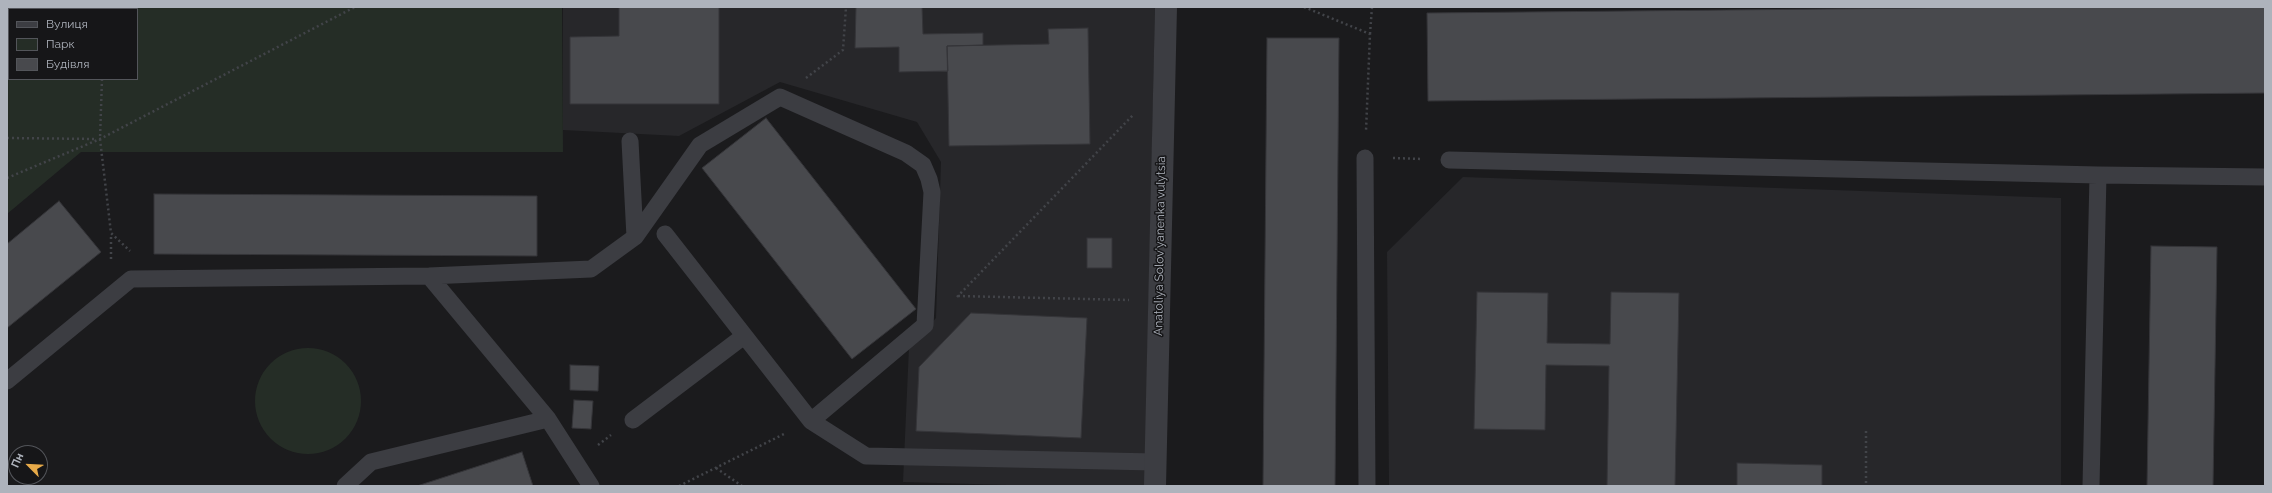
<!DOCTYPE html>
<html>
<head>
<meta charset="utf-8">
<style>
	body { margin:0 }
	#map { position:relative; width:2272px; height:493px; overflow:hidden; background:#1b1b1d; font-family:Raleway,sans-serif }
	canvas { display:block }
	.frame { position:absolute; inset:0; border:8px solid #aeb3bc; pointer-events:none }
	.legend { position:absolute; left:8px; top:8px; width:130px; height:72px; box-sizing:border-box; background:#161618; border:1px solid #53555a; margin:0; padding:5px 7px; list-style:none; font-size:12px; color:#aeb3bc }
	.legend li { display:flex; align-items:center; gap:8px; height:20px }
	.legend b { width:20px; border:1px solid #53555a }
	.north { position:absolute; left:8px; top:445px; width:40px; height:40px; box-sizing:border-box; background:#161618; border:1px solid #53555a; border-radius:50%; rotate:294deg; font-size:11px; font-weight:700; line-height:16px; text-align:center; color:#aeb3bc }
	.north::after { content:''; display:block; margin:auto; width:14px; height:18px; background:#e7aa49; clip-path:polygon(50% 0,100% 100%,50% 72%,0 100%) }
</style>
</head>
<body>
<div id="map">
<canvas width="2272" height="493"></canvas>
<div class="frame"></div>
<ul class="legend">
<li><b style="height:5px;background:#3c3d42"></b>Вулиця</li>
<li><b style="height:11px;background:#252d26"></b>Парк</li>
<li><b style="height:11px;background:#48494d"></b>Будівля</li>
</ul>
<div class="north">Пн</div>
</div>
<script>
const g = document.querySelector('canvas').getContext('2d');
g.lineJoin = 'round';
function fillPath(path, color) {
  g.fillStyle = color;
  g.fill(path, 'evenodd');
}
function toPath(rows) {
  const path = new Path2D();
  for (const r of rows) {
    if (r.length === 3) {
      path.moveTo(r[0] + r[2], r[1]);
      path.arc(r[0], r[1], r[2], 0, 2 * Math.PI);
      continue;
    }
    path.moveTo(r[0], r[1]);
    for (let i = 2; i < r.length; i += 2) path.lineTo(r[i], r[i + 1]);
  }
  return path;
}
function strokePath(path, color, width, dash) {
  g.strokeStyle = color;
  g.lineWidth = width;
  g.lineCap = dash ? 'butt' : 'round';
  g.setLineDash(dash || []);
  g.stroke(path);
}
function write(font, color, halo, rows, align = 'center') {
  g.font = font + ' Raleway,sans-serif';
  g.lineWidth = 3;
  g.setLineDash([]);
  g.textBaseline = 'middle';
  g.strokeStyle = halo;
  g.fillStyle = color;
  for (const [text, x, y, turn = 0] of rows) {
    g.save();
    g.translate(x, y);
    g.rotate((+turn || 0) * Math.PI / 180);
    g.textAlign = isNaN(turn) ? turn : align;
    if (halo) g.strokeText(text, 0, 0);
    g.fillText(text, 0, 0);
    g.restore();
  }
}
fillPath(toPath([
	[563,7,1155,7,1145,486,1041,486,903,482,909,347,936,318,941,162,917,122,780,82,679,136,563,130],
	[1463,177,2061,198,2061,486,1389,486,1387,252]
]), '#27272a');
fillPath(toPath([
	[7,7,562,7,563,152,81,152,7,214],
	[9,9,137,9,137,79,9,79],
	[308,401,53]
]), '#252d26');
const building = toPath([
	[619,7,719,7,719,104,570,104,570,37,619,36,619,7],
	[856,7,922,7,923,34,983,33,983,45,947,46,948,71,899,72,899,47,855,48,856,7],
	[2026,7,2265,7,2265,93,1428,101,1427,13,2026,7],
	[1088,28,1090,144,949,146,947,46,1049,44,1048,29,1088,28],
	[1267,38,1339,38,1335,486,1263,486,1267,38],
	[766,118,916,309,852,359,702,168,766,118],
	[154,194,537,196,537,256,154,254,154,194],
	[59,201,101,252,7,328,7,244,59,201],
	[1087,238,1112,238,1112,268,1087,268,1087,238],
	[2151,246,2217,247,2213,486,2147,486,2151,246],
	[1477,292,1548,293,1547,343,1610,344,1611,292,1679,293,1675,486,1607,486,1609,366,1546,365,1545,430,1474,429,1477,292],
	[971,313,1087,318,1081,438,916,431,919,367,971,313],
	[570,365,599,366,598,391,570,390,570,365],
	[574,400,593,401,591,429,572,428,574,400],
	[522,452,533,486,417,486,522,452],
	[1737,463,1822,465,1822,486,1737,486,1737,463]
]);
fillPath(building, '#48494d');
strokePath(building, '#353539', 1);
strokePath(toPath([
	[1304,7,1370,34,1366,131],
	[104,9,105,7],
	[1370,34,1372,7],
	[806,78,843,50,846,7],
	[102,79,100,139,111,233,130,251],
	[7,138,97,139],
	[1393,158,1422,159],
	[7,178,100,139,355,7],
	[111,259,111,234],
	[958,296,1129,300],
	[957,297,1133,115],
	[1866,431,1866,486],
	[598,445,611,435],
	[716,468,742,486],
	[679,486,786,433]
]), '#424449', 2.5, [2, 3]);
strokePath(toPath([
	[1365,158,1367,486],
	[1449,160,2098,175,2265,177],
	[665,234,811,421,866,456,1155,462],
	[635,237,700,145,780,97,906,153,923,165,929,179,932,192,925,325,811,421],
	[429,276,548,419,591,486],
	[7,381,131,279,429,276,591,269,635,237,630,141],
	[633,420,744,336],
	[345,486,371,462,548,419],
	[2091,486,2098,175]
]), '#3c3d42', 17);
strokePath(toPath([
	[1155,486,1166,7]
]), '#3c3d42', 22);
write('12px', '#aeb3bc', '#161618', [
	["Anatoliya Solov'yanenka vulytsia",1160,246,-89]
]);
</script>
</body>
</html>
